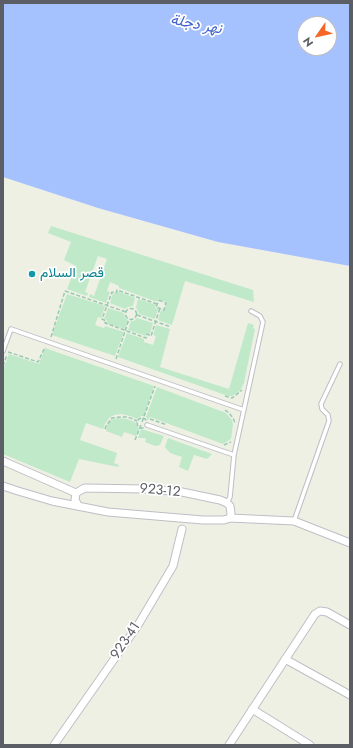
<!DOCTYPE html>
<html>
<head>
<meta charset="utf-8">
<style>
	body { margin:0 }
	#map { position:relative; width:353px; height:748px; overflow:hidden; background:#eff0e4; font-family:Jost,sans-serif }
	canvas { display:block }
	.frame { position:absolute; inset:0; border:4px solid #5c5e66; pointer-events:none }
	.north { position:absolute; left:297px; top:16px; width:40px; height:40px; box-sizing:border-box; background:#fff; border:1px solid #bebfc2; border-radius:50%; rotate:236deg; font-size:11px; font-weight:700; line-height:16px; text-align:center; color:#5c5e66 }
	.north::after { content:''; display:block; margin:auto; width:14px; height:18px; background:#f46726; clip-path:polygon(50% 0,100% 100%,50% 72%,0 100%) }
</style>
</head>
<body>
<div id="map">
<canvas width="353" height="748"></canvas>
<div class="frame"></div>
<div class="north">N</div>
</div>
<script>
const g = document.querySelector('canvas').getContext('2d');
g.lineJoin = 'round';
function fillPath(path, color) {
  g.fillStyle = color;
  g.fill(path, 'evenodd');
}
function toPath(rows) {
  const path = new Path2D();
  for (const r of rows) {
    if (r.length === 3) {
      path.moveTo(r[0] + r[2], r[1]);
      path.arc(r[0], r[1], r[2], 0, 2 * Math.PI);
      continue;
    }
    path.moveTo(r[0], r[1]);
    for (let i = 2; i < r.length; i += 2) path.lineTo(r[i], r[i + 1]);
  }
  return path;
}
function strokePath(path, color, width, dash) {
  g.strokeStyle = color;
  g.lineWidth = width;
  g.lineCap = dash ? 'butt' : 'round';
  g.setLineDash(dash || []);
  g.stroke(path);
}
function write(font, color, halo, rows, align = 'center') {
  g.font = font + ' Jost,Vazirmatn,sans-serif';
  g.lineWidth = 3.5;
  g.setLineDash([]);
  g.textBaseline = 'middle';
  g.strokeStyle = halo;
  g.fillStyle = color;
  for (const [text, x, y, turn = 0] of rows) {
    g.save();
    g.translate(x, y);
    g.rotate((+turn || 0) * Math.PI / 180);
    g.textAlign = isNaN(turn) ? turn : align;
    if (halo) g.strokeText(text, 0, 0);
    g.fillText(text, 0, 0);
    g.restore();
  }
}
fillPath(toPath([
	[51,226,253,290,254,302,185,281,172,325,158,320,161,310,164,311,167,302,158,299,157,302,119,288,119,286,110,282,107,291,110,292,106,303,89,297,90,294,94,296,107,259,98,256,85,292,88,293,87,296,67,289,76,266,64,260,71,242,48,233],
	[117,291,135,298,133,306,128,307,125,309,110,303,113,293,116,294],
	[67,294,105,306,101,318,98,317,95,325,104,328,105,326,124,332,115,356,52,335],
	[138,299,156,305,155,308,158,309,155,319,139,314,136,307],
	[108,308,124,313,125,318,128,320,125,329,106,323,107,320,104,319],
	[137,318,153,323,150,334,147,333,146,336,128,330,131,321,134,321],
	[248,323,254,325,253,328,255,329,244,383,240,391,232,396,228,396,118,357,127,333,144,339,144,342,153,345,156,336,153,335,156,325,170,329,160,367,229,389],
	[45,348,154,386,144,416,141,416,137,419,130,416,121,414,114,415,109,418,105,424,103,429,86,423,80,440,117,453,114,463,119,465,118,467,79,459,70,482,3,454,3,370,9,354,39,364],
	[157,387,226,413,232,420,233,425,231,439,223,444,150,417,148,420,146,417],
	[118,418,127,419,135,422,139,429,136,436,124,432,122,437,106,431,107,425,111,420],
	[141,429,164,436,160,445,155,446,145,442,146,438,138,438],
	[168,438,212,454,207,459,194,455,188,471,179,467,182,457,170,453,165,447]
]), '#bfe9c9');
fillPath(toPath([
	[3,3,350,3,350,266,218,242,98,208,3,177],
	[305,24,329,24,329,48,305,48]
]), '#a5c2ff');
const lane = toPath([
	[3,351,11,329,244,410],
	[147,425,234,455],
	[227,503,230,497,234,455,263,322,260,316,251,311],
	[294,521,329,421,328,415,322,409,321,404,340,364]
]);
const street = toPath([
	[3,461,76,493],
	[3,486,18,491,52,501,108,512,203,520,224,520,230,518,231,514,230,506,227,503,220,500,182,492,145,489,85,488,81,490,76,493,75,500,78,505],
	[230,518,294,521,350,543],
	[285,659,350,695],
	[252,709,310,745],
	[54,745,138,625,173,566,182,529],
	[229,745,315,614,320,611,327,612,350,625]
]);
strokePath(lane, '#bebfc6', 5.5);
strokePath(street, '#bebfc6', 9);
strokePath(toPath([
	[159,300,166,303,164,310,156,307,159,300],
	[157,304,117,290,116,293,112,292,102,319,106,321,105,323,146,338,147,334,151,336,160,308],
	[131,314,5.5],
	[137,315,171,327],
	[51,337,65,291,126,312],
	[8,352,38,362,45,347],
	[116,359,129,319],
	[3,366,7,355],
	[225,396,232,398,242,390],
	[225,410,229,413,233,418,235,423],
	[142,423,5],
	[150,419,167,425],
	[142,422,155,386],
	[105,429,106,426,112,418,120,417,128,417,137,421],
	[135,440,141,425],
	[224,445,231,442]
]), '#97cab2', 1.5, [4, 2]);
strokePath(lane, '#fff', 3.5);
strokePath(street, '#fff', 7);
for (const [x, y, r, color] of [
	[32,274,4,"#0f9aa8"]
]) {
  const dot = new Path2D();
  dot.arc(x, y, r, 0, 2 * Math.PI);
  g.fillStyle = color;
  g.fill(dot);
  strokePath(dot, '#fff', 1.5);
}
write('14px', '#0d838f', '#fff', [
	["قصر السلام",40,274]
], 'left');
write('14px', '#5c5e66', '#fff', [
	["923-12",160,491,5],
	["923-41",126,641,-56]
]);
write('italic 15px', '#3f62cb', '#fff', [
	["نهر دجلة",196,25,11]
]);
</script>
</body>
</html>
